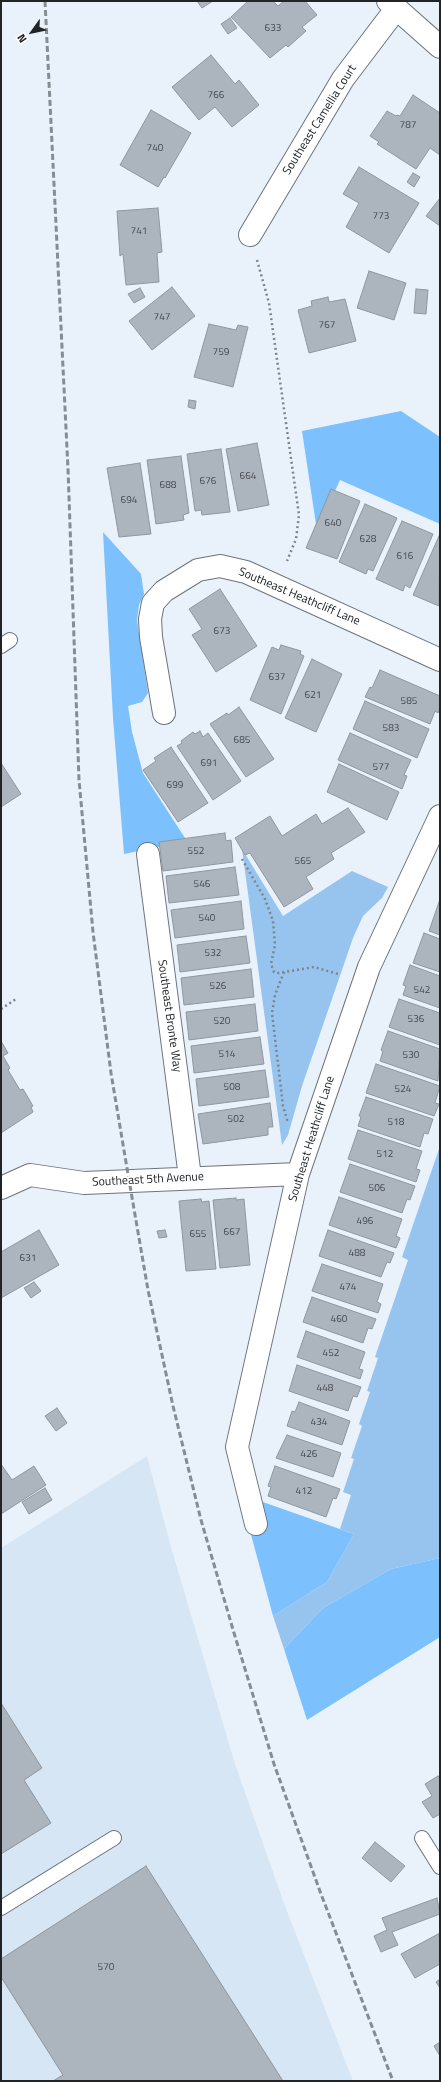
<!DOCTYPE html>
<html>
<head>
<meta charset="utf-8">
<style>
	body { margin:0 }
	#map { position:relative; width:441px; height:2082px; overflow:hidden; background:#e9f2fb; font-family:"Titillium Web",sans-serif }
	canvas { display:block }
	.frame { position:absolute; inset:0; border:2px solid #202427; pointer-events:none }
	.north { position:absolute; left:12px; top:12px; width:40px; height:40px; -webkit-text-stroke:3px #fff; paint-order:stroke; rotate:237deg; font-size:11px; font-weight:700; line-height:16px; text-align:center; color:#202427 }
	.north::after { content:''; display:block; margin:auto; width:14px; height:18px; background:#202427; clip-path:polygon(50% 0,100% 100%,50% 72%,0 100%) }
</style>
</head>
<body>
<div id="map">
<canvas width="441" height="2082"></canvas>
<div class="frame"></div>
<div class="north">N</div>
</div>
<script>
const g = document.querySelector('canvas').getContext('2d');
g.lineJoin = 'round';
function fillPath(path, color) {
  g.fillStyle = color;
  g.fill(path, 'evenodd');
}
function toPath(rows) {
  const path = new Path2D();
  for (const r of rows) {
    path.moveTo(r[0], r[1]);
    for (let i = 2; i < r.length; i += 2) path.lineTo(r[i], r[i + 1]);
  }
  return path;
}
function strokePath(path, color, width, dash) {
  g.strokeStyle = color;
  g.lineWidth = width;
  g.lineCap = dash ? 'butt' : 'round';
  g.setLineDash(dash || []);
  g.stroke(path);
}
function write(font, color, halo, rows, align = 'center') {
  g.font = font + ' "Titillium Web",sans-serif';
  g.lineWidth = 4;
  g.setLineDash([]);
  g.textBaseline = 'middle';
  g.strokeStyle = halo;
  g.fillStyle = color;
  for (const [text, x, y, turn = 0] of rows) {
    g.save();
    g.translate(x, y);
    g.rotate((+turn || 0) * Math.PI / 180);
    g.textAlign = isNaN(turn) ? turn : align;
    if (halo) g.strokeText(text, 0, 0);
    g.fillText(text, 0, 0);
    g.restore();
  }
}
fillPath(toPath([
	[147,1456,171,1547,235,1764,285,1906,353,2081,1,2081,1,1548]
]), '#d7e6f4');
fillPath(toPath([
	[242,849,283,916,352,871,388,887,382,898,363,916,353,938,302,1086,288,1135,282,1145],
	[440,1146,440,1558,391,1569,323,1608,284,1649,273,1616,327,1582,354,1534,340,1529,351,1495,343,1492,354,1459,351,1458,362,1426,359,1424,370,1392,367,1391,378,1358,375,1357,408,1260,402,1257]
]), '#96c4ee');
fillPath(toPath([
	[401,411,440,437,440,524,340,480,317,531,302,431],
	[103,532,141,574,144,594,139,605,137,620,148,693,142,702,128,706,132,732,143,773,187,841,124,854,113,718],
	[240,1494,354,1534,327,1582,273,1616],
	[440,1558,440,1637,307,1720,284,1649,323,1608,391,1569]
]), '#7cc1fd');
const building = toPath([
	[197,1,213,1,202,8,197,1],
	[248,1,273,1,278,6,284,1,305,1,317,15,302,27,306,31,288,47,286,45,270,58,231,17,248,1],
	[230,18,237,28,228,34,221,24,230,18],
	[211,55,235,84,239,80,259,105,232,127,215,107,199,120,172,87,211,55],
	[413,95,440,113,440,155,430,148,416,169,377,144,379,142,370,136,387,111,396,116,397,115,400,116,413,95],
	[151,110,191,133,165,178,164,177,158,187,120,165,151,110],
	[359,167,419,203,389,253,346,227,359,203,343,194,359,167],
	[413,173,420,177,414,187,407,182,413,173],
	[440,198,440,226,426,216,440,198],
	[158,208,162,252,157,253,159,282,126,285,123,254,120,256,117,211,158,208],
	[369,271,406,283,394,320,357,308,369,271],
	[172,287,195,316,152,350,129,321,172,287],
	[140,288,145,297,134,303,128,294,140,288],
	[416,289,428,290,426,314,414,313,416,289],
	[328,297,329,302,345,299,356,341,309,353,298,310,312,306,311,301,328,297],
	[209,324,236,330,238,325,248,327,233,387,194,377,209,324],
	[189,400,196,401,195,409,188,407,189,400],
	[257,443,269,505,238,511,226,449,257,443],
	[221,449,230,512,202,515,201,510,195,511,187,454,221,449],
	[181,456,189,513,183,515,184,520,156,524,147,460,181,456],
	[140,463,151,534,119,537,107,468,140,463],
	[331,489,360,501,337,559,306,548,331,489],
	[365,504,397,518,373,571,368,569,366,574,339,562,365,504],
	[402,521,433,534,410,588,405,585,403,591,376,579,402,521],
	[439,536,440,537,439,606,413,595,439,536],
	[220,589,257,646,216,672,192,635,202,629,189,609,220,589],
	[281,645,301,651,300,654,304,656,281,714,250,700,272,647,279,650,281,645],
	[312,659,342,674,316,732,285,718,312,659],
	[380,670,440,696,440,708,438,713,435,711,430,724,365,697,370,687,372,688,380,670],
	[365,701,429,729,417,758,353,729,365,701],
	[239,707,274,759,246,777,210,724,227,713,228,715,239,707],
	[200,731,203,737,208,733,241,781,213,800,177,746,182,743,181,741,193,732,195,734,200,731],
	[350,733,411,760,404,775,407,776,402,789,338,760,350,733],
	[171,747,208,803,178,822,143,770,156,761,154,758,171,747],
	[1,763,21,794,1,807,1,763],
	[339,764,399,792,387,820,327,792,339,764],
	[348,808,365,832,331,853,334,859,306,877,313,889,284,907,250,853,245,855,235,838,270,816,282,836,316,814,322,824,348,808],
	[225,833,226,841,231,840,233,862,163,871,159,842,225,833],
	[235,867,239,895,169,903,166,876,235,867],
	[241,901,244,929,175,938,171,910,241,901],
	[439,902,440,902,440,935,429,931,439,902],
	[424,933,440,939,440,972,413,963,424,933],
	[246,936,250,963,180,972,177,945,246,936],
	[410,965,440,976,440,1008,403,995,406,986,403,985,410,965],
	[251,969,254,997,184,1005,181,978,251,969],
	[399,999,440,1013,440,1045,389,1027,399,999],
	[255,1004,258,1031,189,1040,186,1012,255,1004],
	[388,1031,440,1049,438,1081,380,1061,383,1051,381,1050,388,1031],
	[260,1037,264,1064,194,1073,191,1046,260,1037],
	[1,1041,8,1053,3,1056,10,1068,8,1070,20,1090,23,1089,33,1106,31,1107,33,1112,1,1133,1,1041],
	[376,1064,440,1086,435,1103,439,1104,434,1116,366,1093,376,1064],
	[265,1070,269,1097,199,1106,196,1079,265,1070],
	[366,1097,433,1119,428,1134,424,1133,420,1147,358,1126,361,1117,359,1116,366,1097],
	[270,1103,273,1127,268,1127,268,1135,203,1144,198,1114,270,1103],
	[358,1130,422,1151,416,1169,420,1170,416,1182,348,1159,358,1130],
	[350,1164,415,1186,410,1200,407,1199,402,1213,340,1192,350,1164],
	[339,1197,402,1219,396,1236,400,1238,396,1248,329,1225,339,1197],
	[236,1198,236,1200,244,1199,250,1265,220,1268,213,1200,236,1198],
	[201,1199,202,1202,209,1201,216,1269,186,1271,179,1201,201,1199],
	[39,1230,59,1265,1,1298,1,1252,39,1230],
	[165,1230,167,1237,159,1238,157,1231,165,1230],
	[328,1230,394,1253,390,1263,387,1262,381,1277,319,1256,328,1230],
	[322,1264,383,1284,377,1302,381,1304,378,1313,312,1291,322,1264],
	[34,1282,41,1291,31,1298,24,1288,34,1282],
	[312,1297,376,1319,372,1329,368,1328,363,1343,303,1322,312,1297],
	[306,1331,365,1352,359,1369,363,1370,360,1379,297,1357,306,1331],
	[297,1365,361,1387,357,1397,353,1396,348,1411,289,1391,297,1365],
	[299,1402,350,1421,342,1445,287,1426,292,1411,295,1412,299,1402],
	[57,1408,67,1423,56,1431,45,1416,57,1408],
	[287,1435,341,1453,333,1477,276,1458,287,1435],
	[1,1464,12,1480,34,1466,46,1485,1,1514,1,1464],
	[275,1466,340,1489,336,1499,333,1498,326,1517,268,1496,271,1487,268,1486,275,1466],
	[45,1488,52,1500,29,1514,22,1502,45,1488],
	[1,1703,42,1768,24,1780,51,1823,1,1854,1,1703],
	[438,1776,440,1778,440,1814,433,1818,422,1802,432,1796,425,1784,438,1776],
	[375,1842,405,1866,391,1882,362,1858,375,1842],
	[146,1866,283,2081,53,2081,63,2075,1,1977,1,1959,146,1866],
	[437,1898,440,1914,392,1932,398,1945,381,1952,374,1936,387,1930,382,1918,437,1898],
	[440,1933,440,1964,415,1978,401,1954,440,1933],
	[440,1979,440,1988,436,1982,440,1979],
	[440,2042,440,2056,434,2046,440,2042]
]);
fillPath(building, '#acb4bd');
strokePath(building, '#8e979f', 1);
const lane = toPath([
	[1,646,10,640],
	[422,1838,440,1867],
	[1,1908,114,1838]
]);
const street = toPath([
	[388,1,440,47],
	[250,235,343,79,396,9],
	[164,713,151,637,150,619,153,603,164,591,198,570,220,566,246,572,440,660],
	[148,854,190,1177],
	[1,1188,30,1175,84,1183,298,1174],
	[256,1524,237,1447,298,1174,369,967,440,816]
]);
strokePath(lane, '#6c747c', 16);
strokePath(street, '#6c747c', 24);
strokePath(toPath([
	[257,260,269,303,299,515,296,539,287,561],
	[242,859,265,899,273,921,275,945,271,964,274,972,279,973,314,967,338,974],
	[284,972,275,995,272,1013,283,1106,288,1123],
	[1,1009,16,999]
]), '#7d848a', 2.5, [2, 3]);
strokePath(lane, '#fff', 14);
strokePath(street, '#fff', 22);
strokePath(toPath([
	[45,1,68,469,79,780,93,932,111,1073,129,1180,148,1290,173,1406,201,1520,234,1633,274,1764,321,1894,393,2081]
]), '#858c92', 3, [6, 3]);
write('10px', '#43484c', null, [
	["633",273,29],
	["766",216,96],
	["787",408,126],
	["740",155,149],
	["773",381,217],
	["741",139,232],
	["747",162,318],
	["767",327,326],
	["759",221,353],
	["664",248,477],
	["676",208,482],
	["688",168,486],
	["694",129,501],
	["640",333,524],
	["628",368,540],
	["616",405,557],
	["673",222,632],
	["637",277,678],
	["621",313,696],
	["585",409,702],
	["583",391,729],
	["685",242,741],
	["691",209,764],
	["577",381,768],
	["699",175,786],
	["552",196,852],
	["565",303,862],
	["546",202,885],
	["540",207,919],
	["532",213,954],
	["526",218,987],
	["542",422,991],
	["536",416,1020],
	["520",222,1022],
	["514",227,1055],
	["530",411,1056],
	["508",232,1088],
	["524",403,1090],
	["502",236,1120],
	["518",396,1123],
	["512",385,1155],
	["506",377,1189],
	["496",365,1222],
	["667",232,1233],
	["655",198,1235],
	["488",357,1254],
	["631",28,1259],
	["474",348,1288],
	["460",339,1320],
	["452",331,1354],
	["448",325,1389],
	["434",319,1423],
	["426",309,1455],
	["412",304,1492],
	["570",106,1968]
]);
write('12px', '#202427', '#fff', [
	["Southeast Camellia Court",320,120,-58],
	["Southeast Heathcliff Lane",299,597,23],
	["Southeast Bronte Way",169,1016,82],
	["Southeast Heathcliff Lane",312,1139,-73],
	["Southeast 5th Avenue",148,1180,-3]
]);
</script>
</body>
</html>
